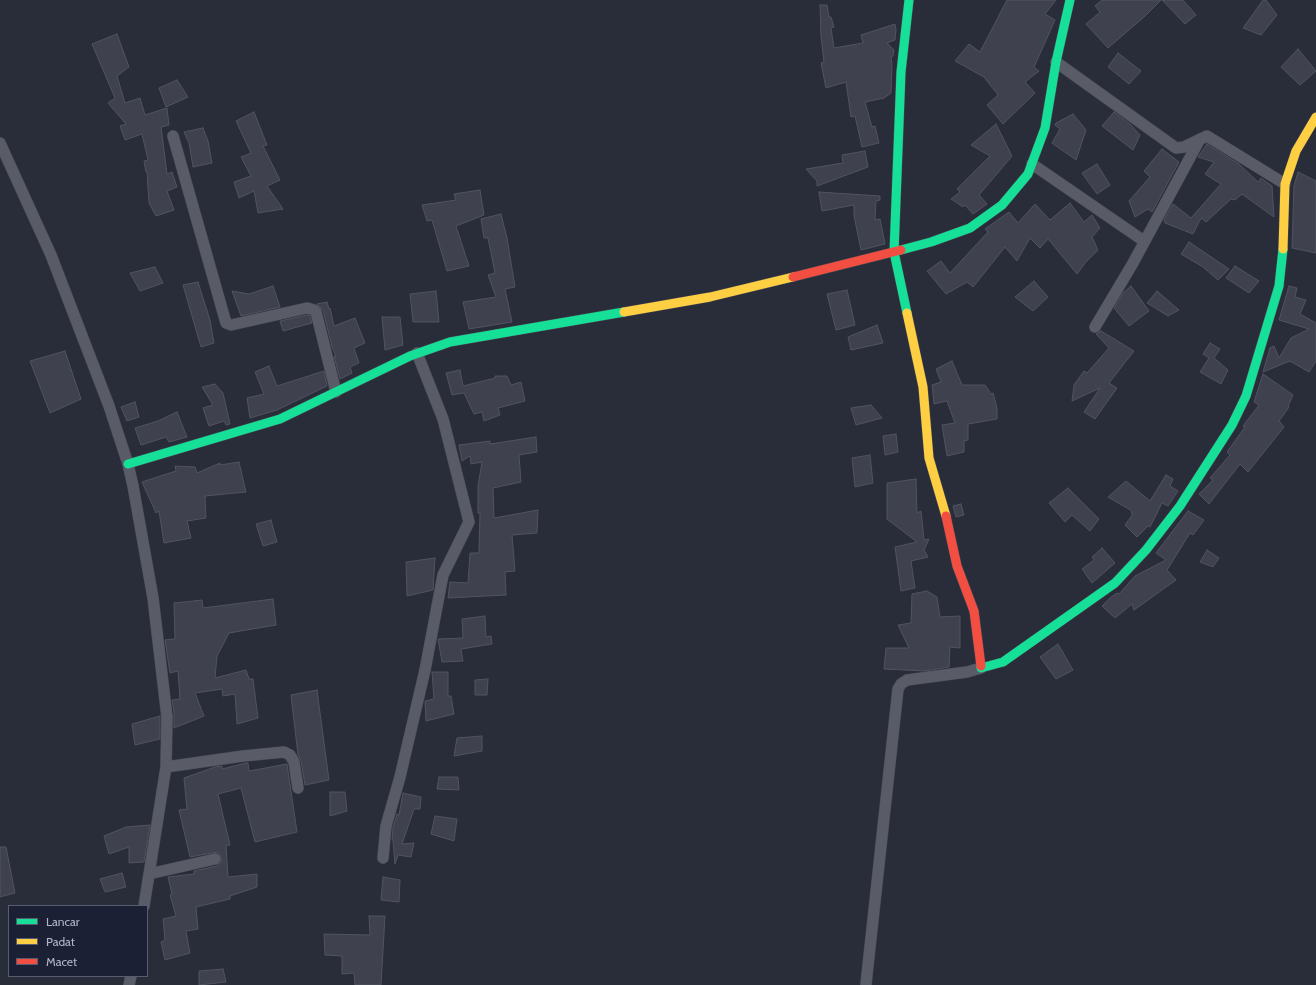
<!DOCTYPE html>
<html>
<head>
<meta charset="utf-8">
<style>
	body { margin:0 }
	#map { position:relative; width:1316px; height:985px; overflow:hidden; background:#292c39; font-family:Cabin,sans-serif }
	canvas { display:block }
	.legend { position:absolute; left:8px; top:905px; width:140px; height:72px; box-sizing:border-box; background:#1b2035; border:1px solid #575c71; margin:0; padding:5px 7px; list-style:none; font-size:12px; color:#b2b6cb }
	.legend li { display:flex; align-items:center; gap:8px; height:20px }
	.legend b { width:20px; border:1px solid #575c71 }
</style>
</head>
<body>
<div id="map">
<canvas width="1316" height="985"></canvas>
<ul class="legend">
<li><b style="height:5px;background:#16e098"></b>Lancar</li>
<li><b style="height:5px;background:#ffcf43"></b>Padat</li>
<li><b style="height:5px;background:#f24e42"></b>Macet</li>
</ul>
</div>
<script>
const g = document.querySelector('canvas').getContext('2d');
g.lineJoin = 'round';
function fillPath(path, color) {
  g.fillStyle = color;
  g.fill(path, 'evenodd');
}
function toPath(rows) {
  const path = new Path2D();
  for (const r of rows) {
    path.moveTo(r[0], r[1]);
    for (let i = 2; i < r.length; i += 2) path.lineTo(r[i], r[i + 1]);
  }
  return path;
}
function strokePath(path, color, width, dash) {
  g.strokeStyle = color;
  g.lineWidth = width;
  g.lineCap = dash ? 'butt' : 'round';
  g.setLineDash(dash || []);
  g.stroke(path);
}
const building = toPath([
	[1007,0,1056,0,1045,14,1055,20,1034,67,1039,71,1025,82,1035,93,1003,124,987,105,998,95,984,77,955,61,969,44,980,52,1007,0],
	[1102,0,1161,0,1144,17,1108,48,1086,24,1100,12,1095,6,1102,0],
	[1162,0,1183,0,1196,15,1185,24,1162,0],
	[1263,0,1266,0,1277,15,1261,35,1243,28,1263,0],
	[820,5,827,5,829,17,831,17,834,27,831,28,834,48,863,43,861,35,895,24,896,30,895,40,887,43,894,50,893,56,891,57,892,64,891,93,884,98,865,102,872,127,875,126,879,143,862,147,855,116,851,117,846,82,826,88,821,63,824,62,821,37,820,5],
	[117,34,129,67,117,76,125,103,140,98,145,115,167,108,169,125,161,127,165,158,167,174,172,172,177,187,167,191,174,210,156,216,149,203,147,172,146,172,144,161,148,160,142,134,125,140,120,126,126,124,108,103,115,98,92,44,117,34],
	[1298,49,1316,71,1300,85,1281,67,1298,49],
	[1118,53,1141,71,1129,84,1108,67,1118,53],
	[177,80,188,97,166,107,159,88,177,80],
	[254,112,267,145,263,146,280,180,267,186,283,209,258,213,254,191,239,198,234,182,251,176,241,157,251,153,236,121,254,112],
	[1114,112,1130,124,1140,135,1133,150,1102,126,1114,112],
	[1073,114,1086,130,1076,160,1052,143,1060,129,1055,125,1056,123,1073,114],
	[996,124,1012,156,979,195,987,204,973,214,965,205,963,207,951,199,960,192,957,189,990,156,971,145,996,124],
	[203,128,208,141,212,163,193,167,189,143,184,132,203,128],
	[1207,144,1239,164,1258,182,1261,178,1272,186,1274,217,1242,194,1235,200,1231,199,1206,222,1201,218,1193,234,1165,223,1164,220,1173,204,1191,218,1221,184,1205,174,1214,162,1198,157,1207,144],
	[1162,149,1179,162,1152,212,1148,209,1135,217,1129,201,1150,177,1144,171,1162,149],
	[865,151,868,167,817,186,817,181,806,169,843,163,842,155,865,151],
	[1097,164,1110,185,1097,194,1082,173,1097,164],
	[1298,172,1316,181,1316,253,1292,248,1294,186,1298,172],
	[480,190,484,215,456,226,469,266,447,271,432,220,427,221,422,205,456,200,454,194,480,190],
	[819,192,880,196,880,200,876,201,875,220,880,219,885,244,861,250,854,216,854,205,822,211,819,192],
	[1070,203,1084,222,1092,215,1100,228,1092,237,1098,250,1086,262,1077,274,1048,239,1040,248,1030,238,1017,261,1005,247,973,287,967,282,946,294,927,271,941,261,950,273,988,232,985,229,1009,212,1018,223,1035,204,1050,220,1070,203],
	[501,214,507,238,515,287,505,289,512,322,469,329,463,302,496,297,488,275,495,273,488,238,484,238,481,219,501,214],
	[1189,242,1229,269,1218,280,1203,267,1181,254,1189,242],
	[1235,266,1259,281,1249,293,1226,278,1235,266],
	[155,267,163,283,140,291,130,273,155,267],
	[1034,281,1048,297,1033,311,1015,297,1034,281],
	[198,282,210,320,214,343,201,347,183,285,198,282],
	[273,286,280,307,241,316,232,291,249,294,273,286],
	[1131,286,1149,311,1129,326,1114,308,1123,293,1131,286],
	[1289,286,1297,288,1295,297,1306,300,1300,314,1316,323,1316,361,1309,372,1290,361,1263,372,1270,348,1274,346,1279,358,1291,338,1309,329,1279,320,1289,286],
	[847,290,855,325,836,330,827,294,847,290],
	[436,291,439,322,413,322,410,294,436,291],
	[1157,291,1179,310,1168,316,1147,303,1157,291],
	[327,302,329,309,330,308,334,326,355,318,365,343,354,348,359,363,350,367,352,373,340,379,334,356,336,356,332,347,323,310,317,304,327,302],
	[307,315,310,316,312,323,283,331,280,321,307,315],
	[382,317,400,317,403,345,385,350,382,317],
	[877,325,883,343,851,350,848,337,877,325],
	[1101,331,1134,351,1109,383,1117,388,1095,419,1084,412,1100,388,1072,401,1074,385,1084,371,1087,373,1109,348,1096,334,1101,331],
	[1210,343,1220,349,1214,358,1228,370,1221,384,1200,372,1209,358,1203,354,1210,343],
	[65,351,81,399,50,413,30,361,65,351],
	[952,361,962,385,985,385,991,394,993,393,997,408,997,419,968,424,968,440,964,441,964,452,947,456,942,425,955,423,947,401,934,404,932,385,941,382,936,369,952,361],
	[269,366,277,386,324,371,327,386,277,410,250,418,247,398,264,394,255,372,269,366],
	[460,370,463,386,495,378,495,376,507,376,511,385,521,382,525,401,498,408,500,415,484,421,482,412,474,414,464,393,452,395,446,373,460,370],
	[1263,374,1293,395,1288,406,1289,407,1279,421,1284,427,1248,472,1240,464,1209,504,1199,494,1213,480,1210,478,1230,455,1227,452,1245,427,1243,426,1259,405,1254,402,1263,374],
	[215,384,223,393,230,424,226,425,224,421,209,426,203,408,213,405,202,387,215,384],
	[135,402,139,417,127,421,121,407,135,402],
	[871,405,882,418,856,425,851,408,871,405],
	[177,412,187,437,169,442,166,437,141,445,135,428,158,421,177,412],
	[896,434,898,452,885,455,883,436,896,434],
	[536,437,537,452,519,455,521,482,493,488,494,518,538,510,537,533,512,535,515,571,505,572,506,595,448,598,450,582,468,583,470,553,479,553,480,513,478,513,478,486,482,462,471,464,470,456,462,461,459,445,490,441,490,444,536,437],
	[870,455,873,483,855,487,852,458,870,455],
	[239,462,246,492,205,496,206,518,187,521,191,538,164,543,159,511,156,513,142,482,176,471,175,466,195,467,197,473,220,463,220,465,239,462],
	[1166,475,1173,479,1170,486,1178,491,1168,506,1162,503,1150,527,1148,526,1137,537,1125,525,1133,514,1131,513,1132,511,1108,497,1126,481,1150,501,1166,475],
	[916,479,917,513,921,511,924,540,929,539,924,550,928,557,911,561,915,588,901,591,895,547,917,542,887,519,887,483,916,479],
	[1068,488,1099,519,1090,531,1072,515,1065,522,1049,503,1068,488],
	[961,504,964,515,956,517,953,506,961,504],
	[1188,511,1204,520,1193,535,1190,533,1167,570,1176,580,1134,610,1132,604,1115,618,1102,606,1110,598,1117,593,1119,594,1135,576,1166,560,1156,553,1188,511],
	[271,520,277,542,263,546,256,524,271,520],
	[1102,548,1115,563,1092,583,1082,569,1094,560,1092,557,1102,548],
	[1207,550,1219,558,1213,567,1200,562,1207,550],
	[435,558,433,590,407,596,406,562,435,558],
	[927,591,937,597,940,617,960,616,960,648,950,647,949,667,925,671,884,669,886,648,909,648,898,625,911,623,912,594,927,591],
	[273,599,276,625,229,633,217,656,215,678,246,670,249,679,253,679,258,718,237,724,235,694,223,696,222,689,195,693,204,716,174,728,174,712,172,700,180,699,178,671,170,673,165,640,175,639,174,603,202,600,203,608,273,599],
	[485,616,486,637,491,636,492,644,461,649,463,661,442,662,438,639,463,638,462,619,485,616],
	[1058,644,1073,670,1056,679,1040,657,1058,644],
	[432,672,448,672,448,696,451,696,454,714,426,721,425,701,434,699,432,672],
	[488,679,487,695,475,695,475,680,488,679],
	[317,690,329,780,305,785,301,761,298,755,291,695,317,690],
	[160,716,160,739,135,745,132,724,160,716],
	[482,736,482,751,454,756,457,738,482,736],
	[246,763,248,763,249,771,287,764,297,832,255,842,241,788,218,794,230,845,226,846,228,877,257,874,257,887,230,896,230,899,196,907,198,929,186,931,190,953,165,960,161,942,165,940,163,919,176,916,170,895,172,894,168,877,194,874,194,871,217,866,222,861,220,855,217,852,190,857,179,810,187,809,184,778,215,767,222,766,222,769,246,763],
	[439,777,458,777,459,790,437,789,439,777],
	[330,792,345,792,347,811,330,816,330,792],
	[403,793,421,797,420,809,414,809,402,844,414,843,411,857,398,855,395,864,393,840,392,840,393,827,397,814,399,815,403,793],
	[435,816,457,819,454,841,431,834,435,816],
	[150,825,144,862,129,863,129,847,109,854,104,836,126,827,150,825],
	[0,847,6,847,15,893,0,897,0,847],
	[122,873,126,887,105,892,100,879,122,873],
	[383,877,400,880,399,902,381,900,383,877],
	[369,916,385,916,381,985,355,985,354,973,342,974,342,956,325,955,324,934,370,935,369,916],
	[223,969,226,982,199,985,199,971,223,969]
]);
fillPath(building, '#3f424e');
strokePath(building, '#515361', 1);
const street = toPath([
	[1056,62,1176,148,1184,147,1207,136,1285,184],
	[173,136,226,323,231,325,307,308,314,310,316,312,336,392],
	[0,143,51,255,109,406,128,464,133,486,153,598,167,717,166,767,144,906],
	[1032,164,1144,241],
	[1095,327,1133,263,1200,139],
	[166,767,243,756,284,752,290,755,294,762,298,788],
	[383,858,386,826,400,777,425,670,443,575,469,522,443,419,417,353],
	[149,874,215,859],
	[866,984,898,689,901,684,907,680,967,672,981,668],
	[129,985,131,976]
]);
const fast = toPath([
	[901,250,931,242,970,228,1002,205,1028,174,1045,128,1056,62,1070,0],
	[907,313,894,252,901,72,909,0],
	[128,464,280,419,410,356,450,342,624,312],
	[981,666,981,668,1003,662,1115,583,1146,550,1180,506,1232,425,1246,396,1279,286,1283,249]
]);
const slow = toPath([
	[1283,249,1285,184,1296,151,1316,117],
	[624,312,710,297,793,277],
	[907,313,923,387,929,458,946,516]
]);
const jam = toPath([
	[793,277,901,250],
	[946,516,957,566,974,611,981,666]
]);
strokePath(street, '#464953', 12);
strokePath(fast, '#464953', 10);
strokePath(slow, '#464953', 10);
strokePath(jam, '#464953', 10);
strokePath(street, '#595b67', 11);
strokePath(fast, '#16e098', 9);
strokePath(slow, '#ffcf43', 9);
strokePath(jam, '#f24e42', 9);
</script>
</body>
</html>
